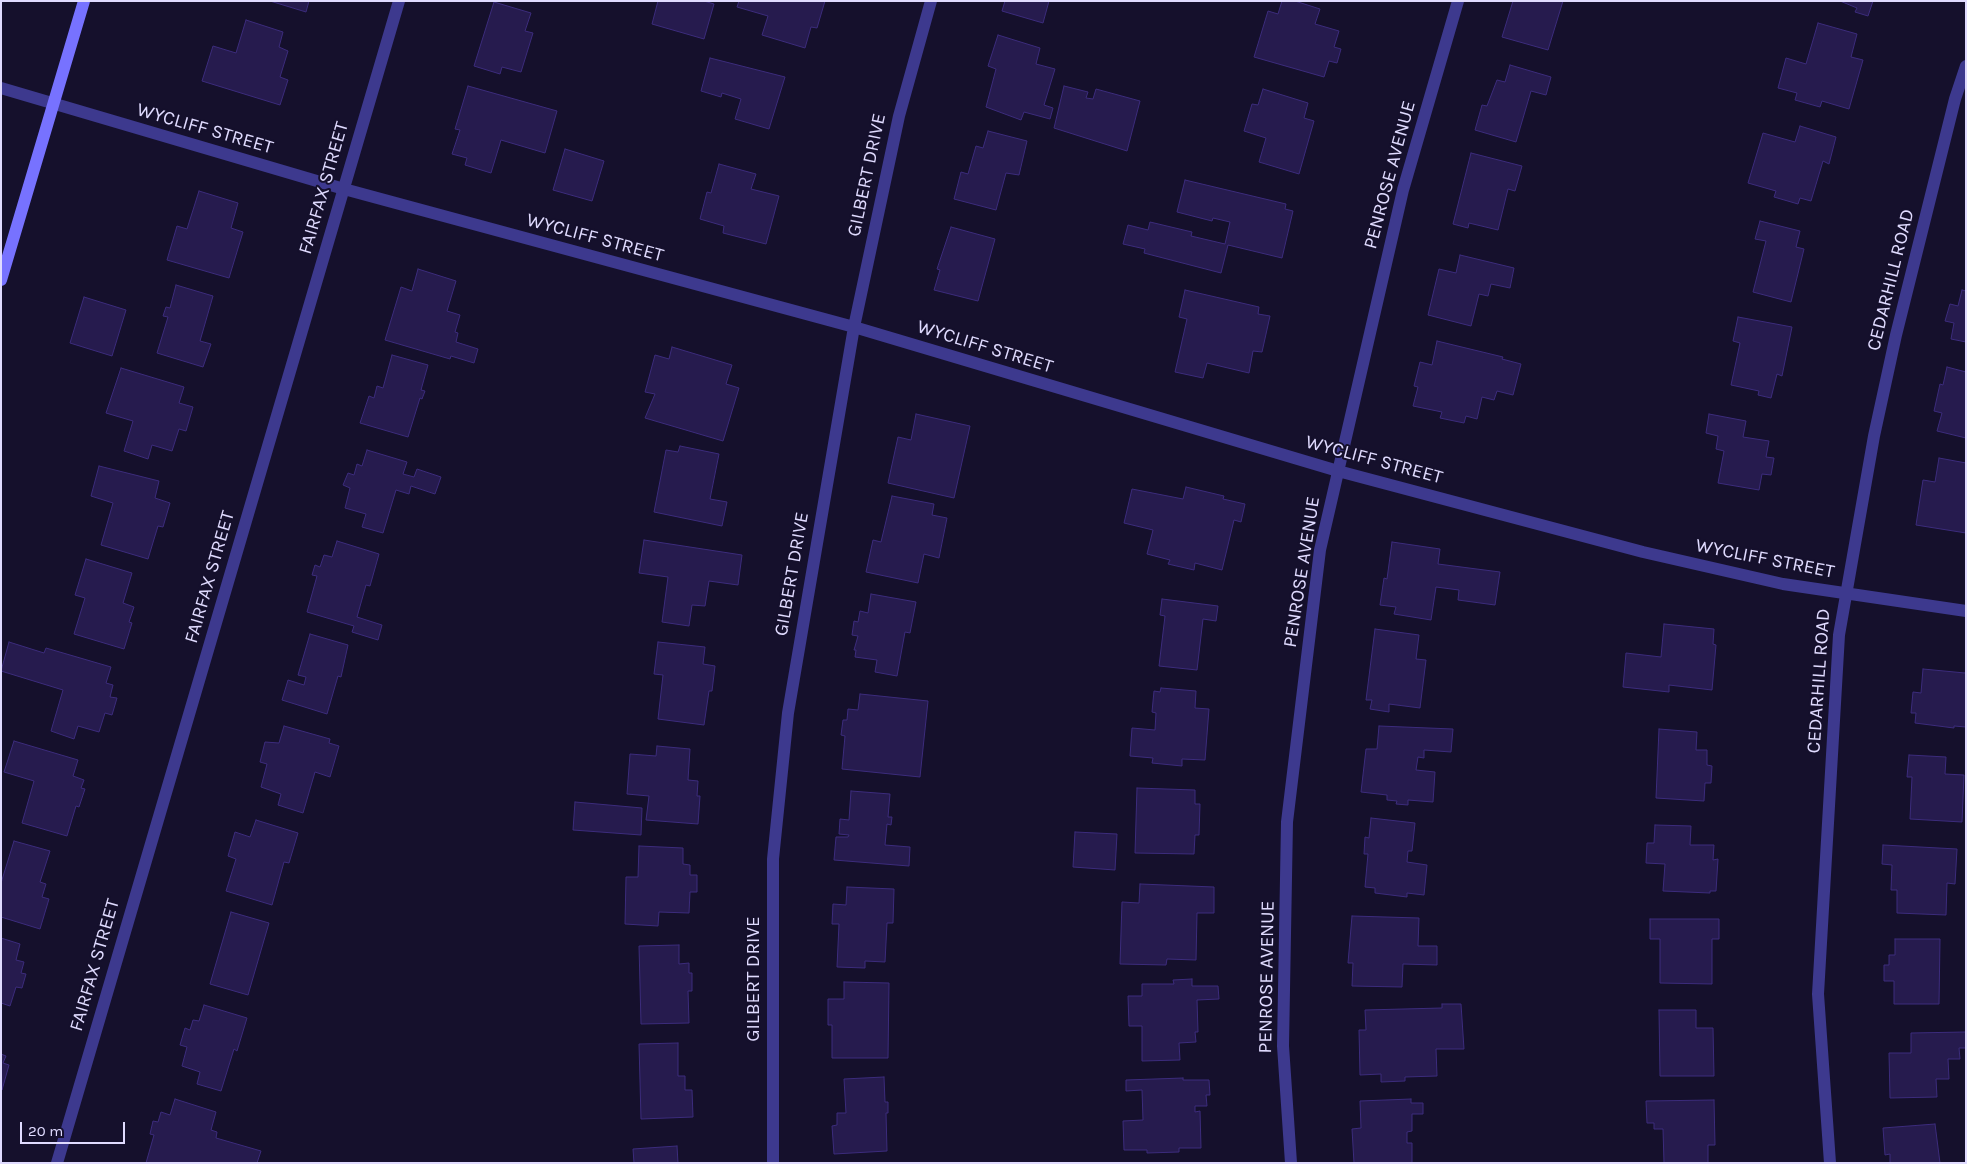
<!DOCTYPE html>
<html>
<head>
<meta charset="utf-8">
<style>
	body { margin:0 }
	#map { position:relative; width:1967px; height:1164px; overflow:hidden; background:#15102c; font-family:Karla,sans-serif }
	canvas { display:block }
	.frame { position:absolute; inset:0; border:2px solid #e0dbff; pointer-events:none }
	.scale { position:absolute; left:20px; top:1122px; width:105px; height:22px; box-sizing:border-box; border:2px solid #e0dbff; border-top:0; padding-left:6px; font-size:15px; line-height:18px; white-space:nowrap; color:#e0dbff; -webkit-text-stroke:4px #15102c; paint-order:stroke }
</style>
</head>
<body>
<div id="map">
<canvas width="1967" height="1164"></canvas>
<div class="frame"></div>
<div class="scale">20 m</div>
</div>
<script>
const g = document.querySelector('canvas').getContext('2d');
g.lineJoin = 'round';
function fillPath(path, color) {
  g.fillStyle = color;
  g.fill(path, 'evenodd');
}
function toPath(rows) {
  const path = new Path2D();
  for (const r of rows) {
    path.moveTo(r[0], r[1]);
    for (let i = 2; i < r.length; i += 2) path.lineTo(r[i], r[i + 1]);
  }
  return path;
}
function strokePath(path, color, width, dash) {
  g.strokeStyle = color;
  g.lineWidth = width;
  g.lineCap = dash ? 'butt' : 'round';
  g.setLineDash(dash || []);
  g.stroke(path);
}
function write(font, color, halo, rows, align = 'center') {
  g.font = font + ' Karla,sans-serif';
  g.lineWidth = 4;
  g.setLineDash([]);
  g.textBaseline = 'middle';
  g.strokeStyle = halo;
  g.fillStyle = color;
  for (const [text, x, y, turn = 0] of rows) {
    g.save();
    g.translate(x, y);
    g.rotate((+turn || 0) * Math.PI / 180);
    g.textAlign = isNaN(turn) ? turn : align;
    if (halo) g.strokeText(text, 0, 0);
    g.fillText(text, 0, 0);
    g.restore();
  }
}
const building = toPath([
	[270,1,309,1,306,12,270,1],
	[658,1,704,1,714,4,704,39,652,24,658,1],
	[739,1,825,1,817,28,811,27,805,48,762,35,768,16,737,7,739,1],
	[1005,1,1049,1,1043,23,1002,11,1005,1],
	[1282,1,1295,1,1320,9,1315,24,1339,31,1334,47,1341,49,1337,63,1329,61,1324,77,1254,57,1268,11,1278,14,1282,1],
	[1513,1,1563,1,1548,50,1502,37,1513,1],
	[1840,1,1873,1,1868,16,1855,12,1857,8,1840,1],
	[494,2,531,13,525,31,533,33,521,72,502,67,500,74,474,66,494,2],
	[246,20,283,32,279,47,288,51,280,77,288,80,280,105,202,81,213,46,236,53,246,20],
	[1818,23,1857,34,1851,57,1863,60,1849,109,1822,101,1820,107,1795,100,1797,93,1778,88,1786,58,1806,64,1818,23],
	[998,35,1040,48,1036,64,1055,69,1044,105,1053,108,1050,119,1024,112,1021,120,986,107,996,69,988,66,998,35],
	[710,58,785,77,769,129,735,119,741,99,722,93,721,97,701,91,710,58],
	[1510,65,1551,77,1546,95,1531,91,1516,142,1475,130,1482,105,1487,106,1497,80,1505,82,1510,65],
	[468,86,557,111,545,153,501,140,491,173,465,165,467,158,452,154,460,130,455,129,468,86],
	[1064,86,1088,92,1086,98,1093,99,1096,89,1140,101,1127,151,1054,128,1064,86],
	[1263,89,1308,103,1304,118,1314,121,1299,174,1259,162,1266,138,1244,131,1252,104,1258,105,1263,89],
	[1800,126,1836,137,1829,164,1823,161,1811,201,1800,198,1798,204,1774,197,1776,191,1748,183,1763,133,1795,142,1800,126],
	[988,131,1027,141,1019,175,1006,173,996,210,954,199,961,172,968,174,976,146,983,148,988,131],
	[565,149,604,161,592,201,553,190,565,149],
	[1471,153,1522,166,1515,191,1508,189,1498,230,1469,223,1468,228,1453,224,1471,153],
	[719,164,756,174,751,189,779,196,766,244,723,233,724,226,700,219,707,192,711,193,719,164],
	[1185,180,1286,204,1285,209,1293,211,1282,258,1228,245,1221,273,1144,253,1145,249,1123,244,1128,225,1148,230,1150,222,1192,232,1191,236,1225,244,1230,222,1213,218,1212,221,1177,212,1185,180],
	[199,191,238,203,231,228,243,232,229,278,167,260,177,226,187,229,199,191],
	[1760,221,1800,231,1796,247,1804,249,1791,302,1753,292,1766,241,1755,239,1760,221],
	[951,227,995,239,978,301,934,290,940,270,937,269,951,227],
	[1460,255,1514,268,1510,288,1491,284,1488,296,1479,294,1471,326,1428,315,1439,269,1456,273,1460,255],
	[418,269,456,281,447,311,460,315,455,332,458,333,456,342,478,349,474,363,451,356,450,359,385,340,401,287,412,291,418,269],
	[176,285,213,296,200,341,211,344,203,367,157,353,168,317,163,316,166,307,170,308,176,285],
	[1185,290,1259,307,1258,314,1270,316,1262,352,1253,351,1249,373,1207,363,1203,378,1175,372,1187,319,1179,317,1185,290],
	[1962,290,1966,291,1966,342,1951,339,1954,323,1945,321,1950,304,1958,306,1962,290],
	[84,297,126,310,112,356,70,343,84,297],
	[1738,317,1792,327,1782,376,1777,374,1771,398,1758,395,1759,391,1731,385,1740,343,1733,341,1738,317],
	[1437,341,1503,357,1502,359,1521,364,1513,395,1497,391,1494,400,1482,397,1477,419,1466,416,1464,423,1440,418,1442,412,1413,406,1418,387,1414,386,1420,362,1432,365,1437,341],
	[672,347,732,365,726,384,739,388,723,441,645,418,655,394,645,392,655,355,669,359,672,347],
	[392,355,428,365,421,390,425,391,422,399,420,398,408,437,360,423,369,396,374,398,377,386,383,388,392,355],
	[1947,367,1966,372,1966,438,1937,431,1942,413,1934,411,1940,384,1943,385,1947,367],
	[121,368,184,387,179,403,193,407,186,431,179,429,172,451,152,445,148,459,124,451,133,421,106,413,121,368],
	[916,414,970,426,954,498,888,483,898,437,911,440,916,414],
	[1709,414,1746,421,1743,437,1769,441,1766,457,1774,458,1771,475,1762,474,1759,490,1718,483,1724,451,1716,449,1718,436,1706,433,1709,414],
	[680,446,719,454,710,499,727,502,722,526,654,512,666,450,678,452,680,446],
	[367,450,407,462,403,474,414,477,417,469,441,477,435,494,411,486,409,494,396,490,383,533,362,527,366,514,345,508,350,488,343,485,348,473,354,475,357,464,362,466,367,450],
	[1939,458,1966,463,1966,533,1916,525,1923,480,1935,482,1939,458],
	[99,466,159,481,155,498,170,503,163,527,158,526,148,559,101,545,113,503,91,496,99,466],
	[1186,487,1224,496,1223,499,1245,504,1241,522,1234,520,1222,570,1195,563,1194,570,1168,564,1170,560,1147,554,1153,530,1124,523,1132,489,1183,499,1186,487],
	[892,496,934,504,932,515,947,518,939,558,924,554,918,583,866,572,873,540,881,542,892,496],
	[644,540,742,555,738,585,709,581,705,606,692,605,689,626,662,622,668,577,639,573,644,540],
	[337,541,379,554,370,586,366,585,357,617,382,625,378,640,352,632,354,626,307,612,317,576,312,575,315,565,320,567,324,555,332,557,337,541],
	[1392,542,1440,549,1438,564,1500,572,1495,605,1458,600,1459,590,1436,587,1431,620,1394,614,1396,607,1380,605,1384,578,1387,579,1392,542],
	[86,559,132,573,123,603,134,607,129,622,132,623,124,649,74,634,85,598,75,595,86,559],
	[871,594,916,602,910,633,905,632,897,676,875,672,877,660,855,657,856,650,854,650,858,636,852,635,854,621,858,622,860,611,868,613,871,594],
	[1162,599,1218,606,1216,621,1203,619,1197,670,1159,666,1165,616,1160,615,1162,599],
	[1664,624,1714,629,1713,644,1716,645,1712,690,1669,685,1669,692,1623,687,1626,653,1661,657,1664,624],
	[1375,629,1419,635,1416,659,1426,660,1420,708,1389,704,1389,712,1370,709,1372,700,1366,700,1375,629],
	[310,634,348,645,341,677,338,676,327,714,282,700,288,680,304,685,306,677,298,675,310,634],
	[9,642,44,653,46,648,111,667,106,683,113,685,110,697,117,698,112,715,105,713,99,732,78,726,74,739,51,731,63,690,1,671,9,642],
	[658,642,705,647,703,664,715,666,712,691,709,691,704,725,658,719,663,675,654,674,658,642],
	[1923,669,1965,673,1966,671,1966,727,1954,726,1954,728,1915,723,1916,713,1911,713,1913,692,1921,693,1923,669],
	[1161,688,1196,691,1195,708,1209,709,1205,760,1182,759,1182,766,1152,763,1153,758,1130,756,1132,728,1155,730,1156,713,1152,712,1154,691,1160,692,1161,688],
	[860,694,928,701,920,777,842,769,845,736,841,735,843,720,847,720,848,709,858,710,860,694],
	[284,726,330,739,329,743,339,746,330,777,315,772,303,813,278,805,281,794,261,787,267,764,260,762,265,742,279,743,284,726],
	[1379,726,1453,729,1451,752,1424,750,1424,758,1418,757,1416,770,1435,772,1433,802,1408,800,1408,805,1396,804,1397,801,1387,800,1387,795,1361,792,1366,749,1377,749,1379,726],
	[1659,729,1697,732,1696,750,1707,750,1707,765,1712,766,1711,783,1705,783,1704,801,1656,798,1659,729],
	[14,741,78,760,73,776,84,780,81,788,85,789,79,807,76,806,67,836,22,823,34,781,4,772,14,741],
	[657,746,690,749,688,780,698,781,697,796,700,796,698,824,646,820,649,796,627,794,630,754,656,756,657,746],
	[1909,755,1946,757,1945,774,1964,775,1962,822,1910,819,1912,777,1907,777,1909,755],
	[1137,788,1195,790,1195,804,1200,804,1199,835,1195,835,1194,854,1135,853,1137,788],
	[851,791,890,794,888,817,892,817,891,825,887,824,885,845,910,847,909,866,834,860,836,837,848,837,849,835,839,834,840,819,849,820,851,791],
	[575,802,642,808,641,835,573,830,575,802],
	[1371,818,1415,823,1412,851,1408,851,1407,862,1427,865,1424,895,1407,893,1407,897,1375,893,1375,888,1365,887,1368,854,1364,854,1365,837,1369,838,1371,818],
	[256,820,298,833,289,863,284,862,272,905,226,891,236,859,228,856,235,832,250,837,256,820],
	[1655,825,1691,826,1690,845,1714,845,1713,860,1718,859,1716,891,1710,891,1710,893,1663,891,1665,864,1646,863,1647,843,1654,843,1655,825],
	[1075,832,1117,834,1115,870,1073,867,1075,832],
	[14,841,50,851,40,882,46,884,42,897,49,899,40,929,1,917,1,883,14,841],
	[1883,845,1957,849,1955,884,1947,883,1946,915,1897,913,1897,890,1891,890,1892,865,1882,864,1883,845],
	[639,846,683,848,683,864,690,865,690,875,697,875,697,892,690,892,689,913,659,912,658,926,625,924,626,877,638,877,639,846],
	[1140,884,1214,887,1214,913,1197,913,1196,960,1167,959,1166,965,1120,964,1122,902,1139,903,1140,884],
	[847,887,894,889,893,923,887,923,885,962,865,961,865,968,837,967,839,924,832,924,833,904,846,905,847,887],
	[231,912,269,923,248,995,210,984,231,912],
	[1352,916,1419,918,1418,946,1437,946,1437,965,1403,964,1402,987,1352,986,1353,963,1348,963,1352,916],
	[1650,919,1719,919,1719,939,1712,939,1712,984,1660,983,1660,939,1650,939,1650,919],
	[1,938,20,944,16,960,24,962,21,973,26,974,22,988,16,987,10,1006,1,1003,1,938],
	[1895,939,1940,939,1939,1004,1894,1004,1894,981,1884,981,1884,965,1889,965,1889,955,1895,955,1895,939],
	[679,945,679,964,689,963,689,973,692,973,692,991,688,991,689,1023,641,1024,639,946,679,945],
	[1192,979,1192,986,1218,986,1219,999,1197,1000,1198,1032,1195,1032,1196,1042,1179,1043,1180,1060,1142,1061,1142,1026,1129,1026,1128,996,1142,996,1142,984,1174,984,1173,980,1192,979],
	[844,982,889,983,888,1058,832,1058,832,1025,828,1025,828,999,844,999,844,982],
	[1442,1004,1461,1004,1464,1049,1436,1049,1437,1076,1405,1077,1405,1081,1381,1082,1381,1074,1360,1075,1359,1030,1366,1030,1365,1010,1442,1008,1442,1004],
	[204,1005,247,1018,237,1051,234,1049,221,1091,197,1084,200,1072,182,1066,187,1047,180,1045,185,1028,190,1030,193,1020,199,1021,204,1005],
	[1659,1010,1696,1010,1696,1028,1713,1028,1714,1076,1660,1076,1659,1010],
	[1966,1032,1966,1048,1959,1048,1960,1059,1948,1059,1949,1079,1936,1079,1937,1097,1890,1098,1889,1053,1911,1053,1911,1033,1966,1032],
	[678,1043,678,1076,685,1076,685,1090,692,1090,693,1117,641,1119,639,1044,678,1043],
	[1,1054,6,1056,3,1063,9,1065,2,1090,1,1054],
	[884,1077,885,1102,888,1102,888,1113,886,1113,887,1151,834,1154,832,1126,837,1125,837,1113,846,1113,844,1079,884,1077],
	[1183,1078,1183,1080,1209,1080,1210,1095,1206,1095,1207,1106,1195,1106,1195,1112,1200,1111,1201,1148,1179,1148,1179,1152,1147,1153,1147,1150,1124,1150,1123,1121,1143,1120,1142,1090,1126,1091,1126,1080,1183,1078],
	[175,1099,216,1112,211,1130,217,1132,216,1138,261,1151,257,1163,146,1163,154,1135,150,1134,153,1121,158,1122,161,1112,170,1115,175,1099],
	[1411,1099,1411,1103,1423,1103,1423,1114,1412,1114,1412,1131,1407,1132,1407,1143,1412,1143,1412,1163,1354,1163,1352,1129,1361,1128,1360,1101,1411,1099],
	[1714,1100,1715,1145,1708,1145,1708,1163,1664,1163,1663,1129,1654,1129,1654,1123,1647,1123,1646,1101,1714,1100],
	[1935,1124,1940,1163,1890,1163,1890,1154,1885,1155,1883,1128,1935,1124],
	[677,1146,678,1163,685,1163,634,1163,633,1149,677,1146]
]);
fillPath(building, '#261b4e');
strokePath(building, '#3c2c7c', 1);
strokePath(toPath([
	[1,88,344,189,854,327,1338,471,1643,552,1783,584,1966,611],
	[57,1163,399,1],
	[773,1163,773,859,788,713,854,327,899,116,931,1],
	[1291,1163,1283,1046,1287,822,1320,550,1403,190,1458,1],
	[1830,1163,1818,994,1839,635,1874,436,1896,335,1955,99,1966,66]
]), '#3d398e', 12);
strokePath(toPath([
	[1,280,84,1]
]), '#7772ff', 12);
write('19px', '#e0dbff', '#15102c', [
	["WYCLIFF STREET",205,129,16],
	["GILBERT DRIVE",867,175,-78],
	["PENROSE AVENUE",1390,175,-75],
	["FAIRFAX STREET",324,188,-74],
	["WYCLIFF STREET",595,238,15],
	["CEDARHILL ROAD",1891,280,-76],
	["WYCLIFF STREET",985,347,17],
	["WYCLIFF STREET",1374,460,15],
	["WYCLIFF STREET",1765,559,11],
	["PENROSE AVENUE",1302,572,-81],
	["GILBERT DRIVE",792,574,-80],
	["FAIRFAX STREET",210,577,-74],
	["CEDARHILL ROAD",1819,681,-86],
	["FAIRFAX STREET",95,965,-74],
	["PENROSE AVENUE",1267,977,-89],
	["GILBERT DRIVE",754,979,-90]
]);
</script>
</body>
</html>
